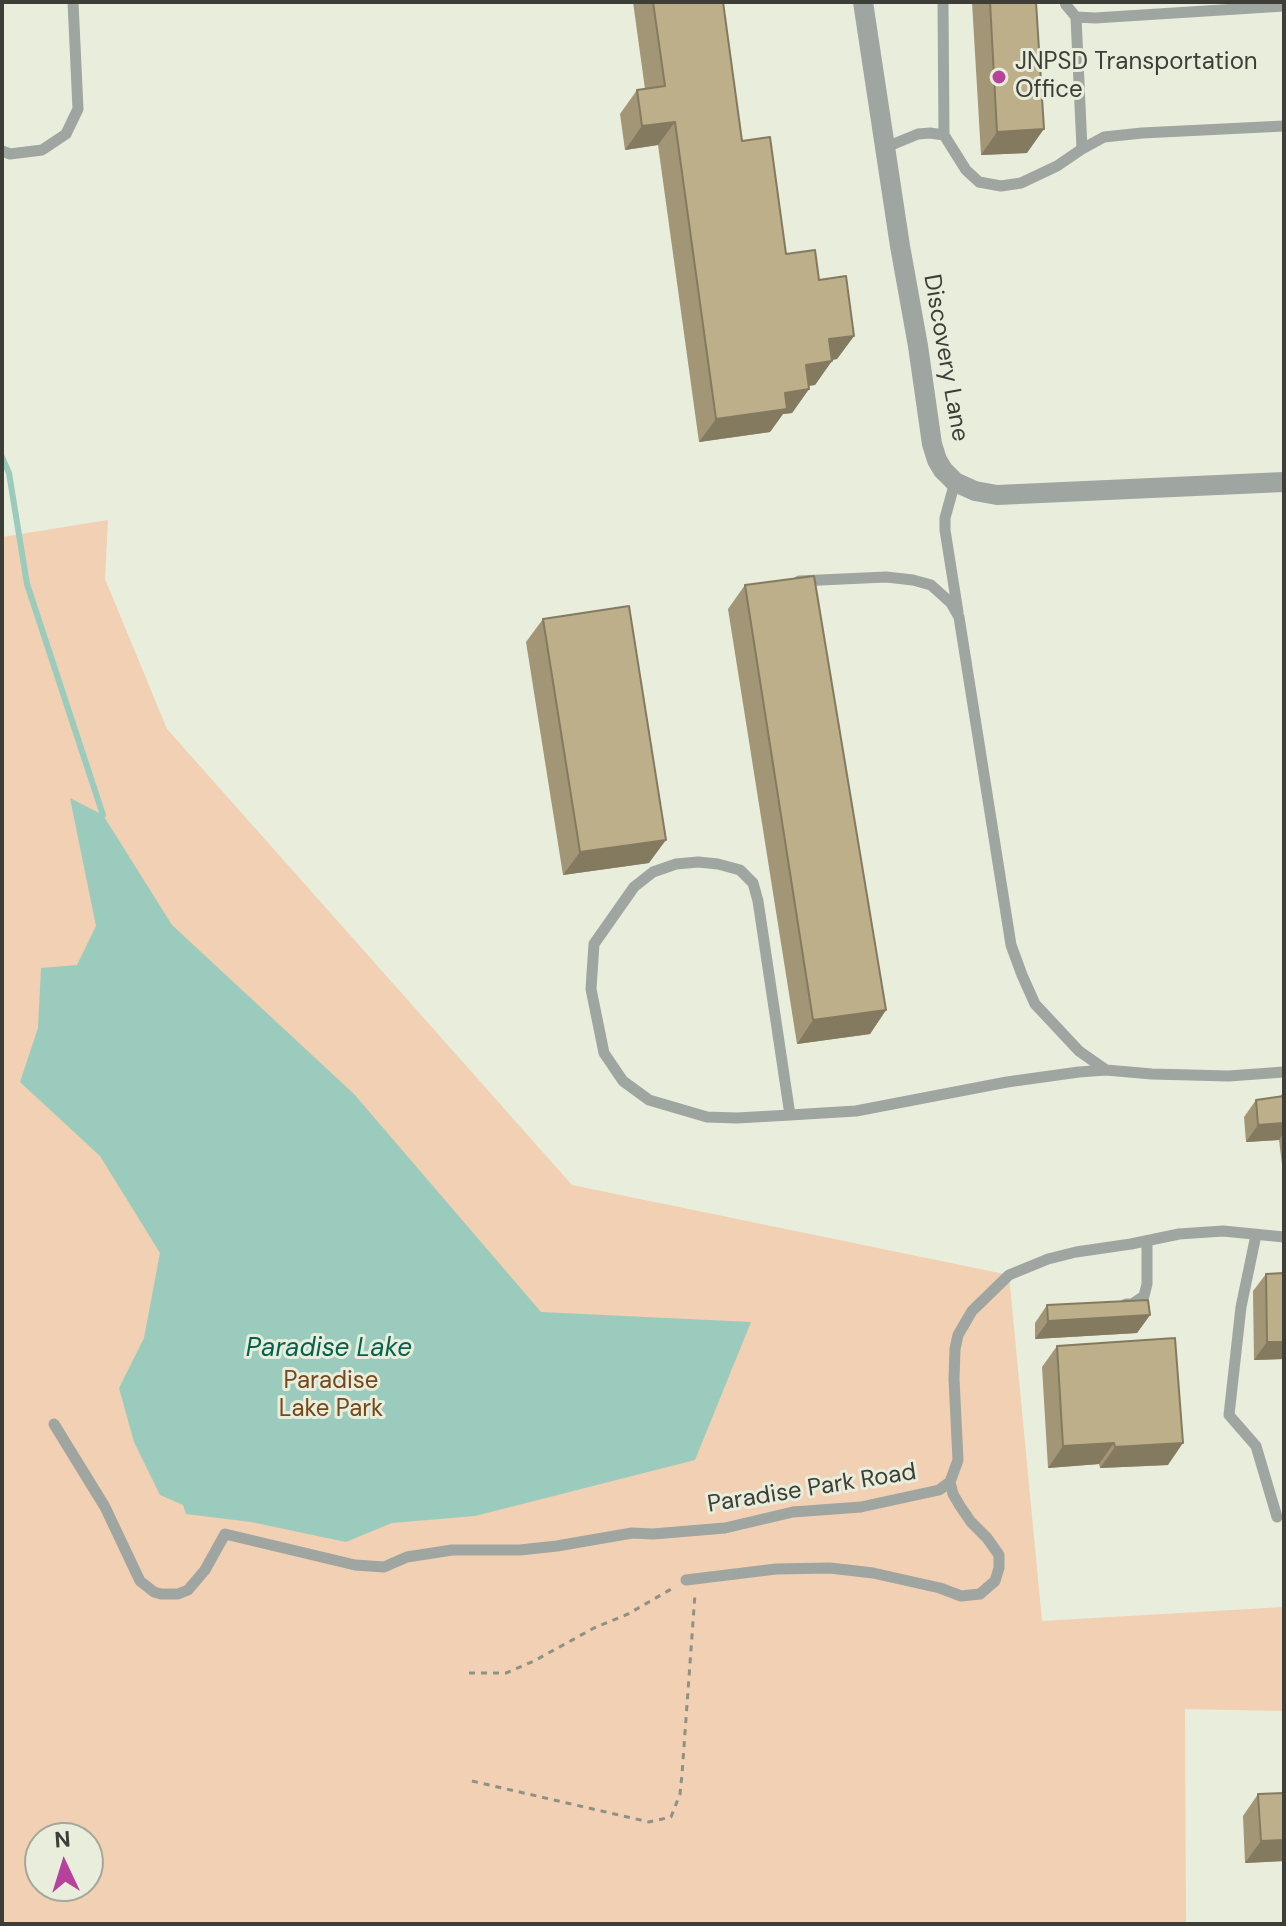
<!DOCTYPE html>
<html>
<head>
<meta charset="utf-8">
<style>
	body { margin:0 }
	#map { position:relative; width:1286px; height:1926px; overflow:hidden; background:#e9eddc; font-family:"DM Sans",sans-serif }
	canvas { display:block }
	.frame { position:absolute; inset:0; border:4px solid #3c3e37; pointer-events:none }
	.north { position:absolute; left:24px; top:1822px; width:80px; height:80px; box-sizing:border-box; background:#e9eddc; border:2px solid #a4a79a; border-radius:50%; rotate:356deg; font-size:22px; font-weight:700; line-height:32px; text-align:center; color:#3c3e37 }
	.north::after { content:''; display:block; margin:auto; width:28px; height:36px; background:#b6429b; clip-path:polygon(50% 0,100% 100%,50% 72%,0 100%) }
</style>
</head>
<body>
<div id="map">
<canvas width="1286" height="1926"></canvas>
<div class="frame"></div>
<div class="north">N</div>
</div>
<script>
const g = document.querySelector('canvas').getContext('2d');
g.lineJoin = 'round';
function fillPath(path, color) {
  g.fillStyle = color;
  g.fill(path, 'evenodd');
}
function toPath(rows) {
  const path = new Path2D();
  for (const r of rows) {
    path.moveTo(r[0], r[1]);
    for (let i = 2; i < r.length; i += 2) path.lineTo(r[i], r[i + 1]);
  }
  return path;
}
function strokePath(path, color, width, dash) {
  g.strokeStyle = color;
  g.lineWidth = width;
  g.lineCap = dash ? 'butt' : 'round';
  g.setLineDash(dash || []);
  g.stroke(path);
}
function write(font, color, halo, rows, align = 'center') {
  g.font = font + ' "DM Sans",sans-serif';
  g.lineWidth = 6;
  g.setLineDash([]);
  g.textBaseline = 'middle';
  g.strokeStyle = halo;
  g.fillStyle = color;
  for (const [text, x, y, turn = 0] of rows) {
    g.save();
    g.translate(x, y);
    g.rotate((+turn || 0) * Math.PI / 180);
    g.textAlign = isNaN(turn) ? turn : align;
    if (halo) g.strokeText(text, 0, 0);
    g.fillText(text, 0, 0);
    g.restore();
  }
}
fillPath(toPath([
	[108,520,105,579,167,729,572,1185,1009,1275,1042,1621,1284,1607,1284,1711,1185,1709,1186,1924,2,1924,2,537],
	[40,1838,88,1838,88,1886,40,1886]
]), '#f1d0b3');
fillPath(toPath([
	[70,798,103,815,172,925,354,1094,541,1312,751,1322,695,1460,475,1516,392,1523,346,1542,251,1522,186,1514,183,1505,160,1495,134,1442,119,1388,144,1338,160,1253,100,1156,20,1082,38,1028,41,968,77,965,96,926]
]), '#9bcbbd');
strokePath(toPath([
	[2,457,9,473,27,584,103,815]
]), '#9bcbbd', 6);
strokePath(toPath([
	[469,1673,506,1673,534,1661,594,1628,628,1614,673,1588],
	[472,1781,649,1822,671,1817,680,1794,682,1774,695,1594]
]), '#8e9185', 3, [6, 6]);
strokePath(toPath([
	[943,2,944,135],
	[1065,2,1066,5,1076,17,1095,18,1284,6],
	[1076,17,1082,149],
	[884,148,918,134,930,133,944,135,966,170,979,182,1001,186,1021,183,1057,166,1082,149,1104,137,1142,133,1284,126],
	[2,151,10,154,42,150,66,134,78,109,73,2],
	[955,482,945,518,945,530,958,612],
	[799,581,886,577,913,580,931,585,951,603,959,617,1011,945,1022,975,1035,1004,1079,1051,1106,1070,1152,1074,1229,1076,1284,1072],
	[790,1115,758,901,753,883,740,870,718,864,698,862,676,864,653,872,634,887,594,944,591,989,604,1053,623,1081,649,1100,707,1117,737,1118,790,1115,856,1111,1007,1082,1079,1072,1106,1070],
	[1256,1235,1241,1307,1229,1415,1256,1446,1277,1517],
	[1126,1304,1132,1304,1144,1296,1147,1284,1147,1241],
	[54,1424,105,1507,140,1581,154,1592,161,1594,178,1594,188,1590,205,1570,225,1534,355,1565,384,1567,407,1557,452,1550,520,1550,557,1546,632,1533,653,1534,725,1528,793,1512,861,1507,939,1490,950,1482,958,1460,954,1379,955,1349,958,1335,972,1311,1009,1275,1048,1259,1076,1252,1131,1244,1179,1234,1223,1231,1284,1237],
	[686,1580,776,1569,830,1568,873,1573,940,1588,961,1596,980,1594,995,1581,999,1568,999,1555,987,1538,971,1522,960,1506,953,1494,950,1482]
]), '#9fa5a0', 11);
strokePath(toPath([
	[863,2,900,246,918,346,932,444,937,460,943,470,955,482,975,491,997,495,1284,482]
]), '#9fa5a0', 20);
fillPath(toPath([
	[633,2,723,2,742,141,786,254,819,280,854,336,837,359,832,360,815,385,808,386,809,389,792,413,783,414,770,432,699,442,658,145,625,150,620,114,637,90,645,89],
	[972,2,1036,2,1027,153,981,155],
	[745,585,886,1010,870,1034,797,1044,728,609],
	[543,619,649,863,563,875,526,642],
	[1284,1091,1284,1172,1283,1172,1279,1140,1246,1142,1244,1117,1256,1100,1280,1097],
	[1284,1273,1284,1359,1254,1360,1253,1291,1266,1274],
	[1047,1305,1150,1315,1137,1333,1035,1339,1035,1323],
	[1057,1346,1168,1465,1100,1468,1099,1464,1048,1468,1042,1367],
	[1258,1794,1284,1861,1245,1863,1243,1816]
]), '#a39676');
fillPath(toPath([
	[675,122,658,145,625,150,642,126],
	[1044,129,1027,153,981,155,997,132],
	[854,336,837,359,812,363,829,339],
	[832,361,815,385,789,388,806,365],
	[809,389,792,413,783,414,770,432,699,442,716,419,785,393],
	[666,840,649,863,563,875,580,852],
	[886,1010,870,1034,797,1044,813,1020],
	[1284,1123,1284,1132,1279,1140,1246,1142,1258,1125],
	[1150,1315,1137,1333,1035,1339,1048,1321],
	[1267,1342,1284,1342,1284,1359,1254,1360],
	[1114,1443,1099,1464,1048,1468,1063,1446],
	[1183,1443,1168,1465,1100,1468,1115,1447],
	[1284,1840,1284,1861,1245,1863,1261,1841]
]), '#847a60');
const building = toPath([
	[653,2,723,2,742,141,770,137,786,254,815,250,819,280,846,276,854,336,829,339,832,361,806,365,809,389,785,393,787,409,716,419,675,122,642,126,637,90,665,86,653,2],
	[990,2,1036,2,1044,129,997,132,990,2],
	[814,576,886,1010,813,1020,745,585,814,576],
	[629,606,666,840,580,852,543,619,629,606],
	[1284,1096,1284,1123,1258,1125,1256,1100,1284,1096],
	[1284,1273,1284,1342,1267,1342,1266,1274,1284,1273],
	[1148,1300,1150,1315,1048,1321,1047,1305,1148,1300],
	[1175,1338,1183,1443,1115,1447,1114,1443,1063,1446,1057,1346,1175,1338],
	[1284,1793,1284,1840,1261,1841,1258,1794,1284,1793]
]);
fillPath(building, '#bdaf89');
strokePath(building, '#847a60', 2);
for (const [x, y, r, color] of [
	[999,77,8,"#b6429b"]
]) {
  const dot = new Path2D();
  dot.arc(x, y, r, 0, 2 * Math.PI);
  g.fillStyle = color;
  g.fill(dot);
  strokePath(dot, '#e9eddc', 3);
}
write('24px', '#3c3e37', '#e9eddc', [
	["JNPSD Transportation",1015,63],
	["Office",1015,91]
], 'left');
write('24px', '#3c3e37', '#e9eddc', [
	["Discovery Lane",945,358,80],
	["Paradise Park Road",812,1489,-9]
]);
write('24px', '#75481b', '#e9eddc', [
	["Paradise",331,1382],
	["Lake Park",331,1410]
]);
write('italic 26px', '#006351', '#e9eddc', [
	["Paradise Lake",329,1349]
]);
</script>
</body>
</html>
